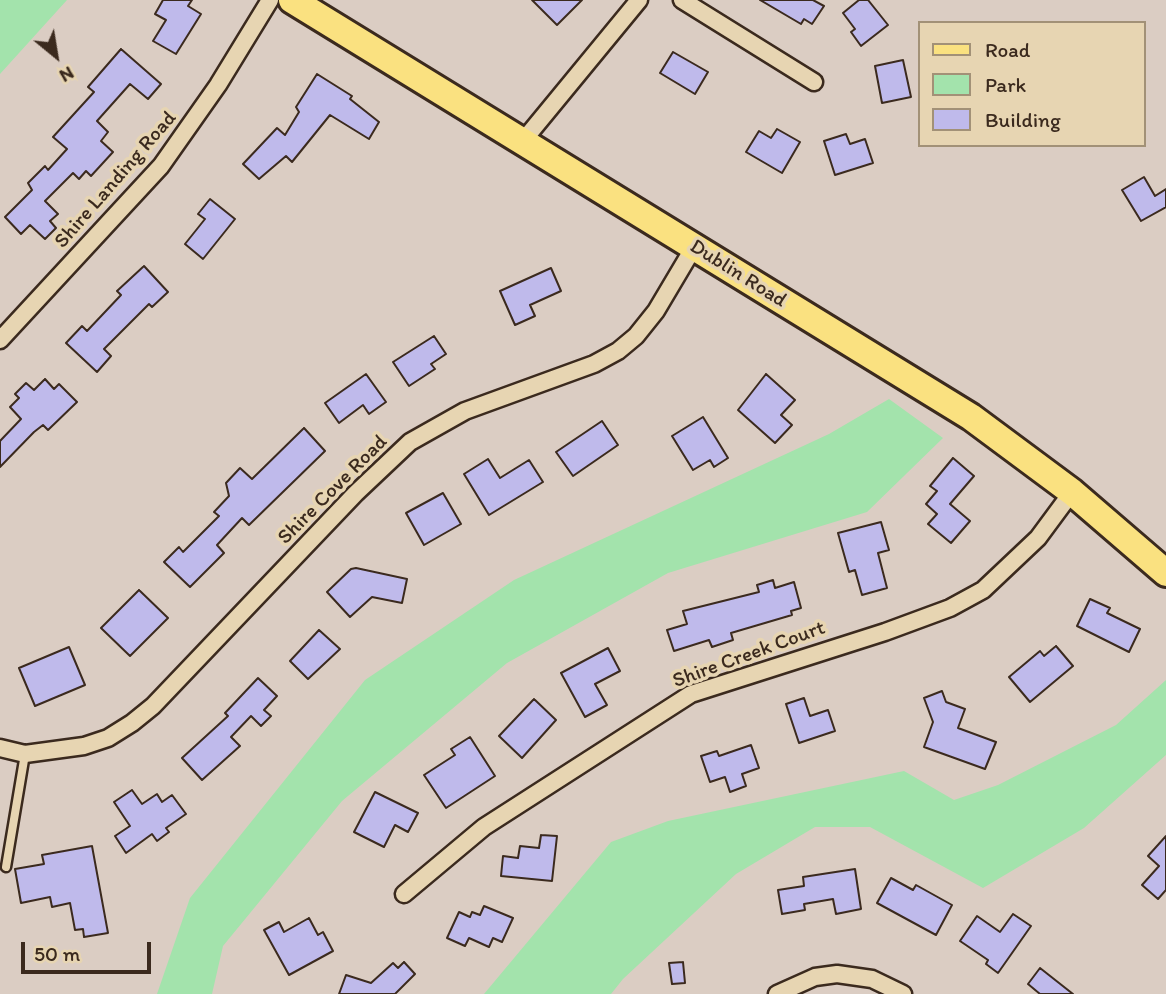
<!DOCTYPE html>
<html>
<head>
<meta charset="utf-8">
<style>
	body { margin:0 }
	#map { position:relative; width:1166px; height:994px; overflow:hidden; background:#dbcdc3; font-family:Itim,sans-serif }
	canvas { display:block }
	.legend { position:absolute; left:918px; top:21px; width:228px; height:126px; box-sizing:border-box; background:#e7d5b2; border:2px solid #a29177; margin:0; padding:9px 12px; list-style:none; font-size:21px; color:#3b2a1e }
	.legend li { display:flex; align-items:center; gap:14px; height:35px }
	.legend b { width:35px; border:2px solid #a29177 }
	.north { position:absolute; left:21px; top:21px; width:70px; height:70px; -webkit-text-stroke:5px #e7d5b2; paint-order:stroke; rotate:150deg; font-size:19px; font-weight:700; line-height:28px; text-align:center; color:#3b2a1e }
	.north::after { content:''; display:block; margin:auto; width:24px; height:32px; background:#3b2a1e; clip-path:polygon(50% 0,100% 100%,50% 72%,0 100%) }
	.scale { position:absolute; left:21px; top:942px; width:130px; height:32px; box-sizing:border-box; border:4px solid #3b2a1e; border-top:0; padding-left:9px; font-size:21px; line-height:24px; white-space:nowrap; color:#3b2a1e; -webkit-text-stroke:5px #e7d5b2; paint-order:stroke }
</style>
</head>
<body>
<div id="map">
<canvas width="1166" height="994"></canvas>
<ul class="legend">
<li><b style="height:9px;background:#fae180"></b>Road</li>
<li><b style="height:19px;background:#a3e3ac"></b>Park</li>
<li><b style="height:19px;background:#bfbaeb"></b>Building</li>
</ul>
<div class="north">N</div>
<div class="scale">50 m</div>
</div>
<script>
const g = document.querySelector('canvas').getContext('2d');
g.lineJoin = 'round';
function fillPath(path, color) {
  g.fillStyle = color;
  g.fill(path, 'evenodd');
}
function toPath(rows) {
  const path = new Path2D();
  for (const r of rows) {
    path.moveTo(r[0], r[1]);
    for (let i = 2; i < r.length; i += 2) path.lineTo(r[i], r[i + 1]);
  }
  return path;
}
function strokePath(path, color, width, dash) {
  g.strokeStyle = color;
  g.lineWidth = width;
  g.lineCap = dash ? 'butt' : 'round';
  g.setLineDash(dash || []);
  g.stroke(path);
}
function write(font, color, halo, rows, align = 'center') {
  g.font = font + ' Itim,sans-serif';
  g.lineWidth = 7;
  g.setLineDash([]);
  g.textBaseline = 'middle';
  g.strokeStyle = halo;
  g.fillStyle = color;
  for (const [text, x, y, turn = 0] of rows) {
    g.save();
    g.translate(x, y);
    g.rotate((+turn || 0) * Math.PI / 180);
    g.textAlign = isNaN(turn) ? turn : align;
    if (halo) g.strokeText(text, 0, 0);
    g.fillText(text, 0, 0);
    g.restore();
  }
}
fillPath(toPath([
	[0,0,67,0,0,74],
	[889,399,943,438,867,512,668,573,507,663,342,801,223,946,212,994,157,994,190,898,365,680,514,580,829,434],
	[1166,680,1166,755,1084,828,983,888,870,827,815,827,736,874,623,979,611,994,484,994,611,842,668,821,904,771,954,800,998,785,1116,725]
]), '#a3e3ac');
const building = toPath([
	[163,0,192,0,188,6,201,14,176,54,153,41,166,20,155,14,163,0],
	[532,0,582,0,557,25,532,0],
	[760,0,813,0,824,6,812,24,804,19,801,24,760,0],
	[859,0,868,0,888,25,861,46,851,32,855,29,843,13,859,0],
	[121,49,161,84,148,99,130,84,97,121,108,132,101,141,113,152,91,176,86,171,79,179,73,173,45,201,58,214,50,221,56,228,45,239,30,225,21,234,5,217,32,190,28,183,45,166,48,170,67,149,53,137,94,92,88,87,121,49],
	[673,52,708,72,695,94,660,73,673,52],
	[903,60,911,97,882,103,875,66,903,60],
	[317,74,352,96,350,99,379,122,369,139,330,115,292,162,286,156,259,179,243,164,277,128,285,135,299,112,296,107,317,74],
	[777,129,800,142,782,173,746,152,759,131,771,138,777,129],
	[846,134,850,144,865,139,873,163,835,175,824,141,846,134],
	[1144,177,1155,196,1166,189,1166,207,1141,221,1122,190,1144,177],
	[210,199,235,219,203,259,185,244,205,219,198,214,210,199],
	[144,266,168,292,152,307,149,304,104,349,111,356,97,372,66,343,82,326,87,331,121,295,117,291,144,266],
	[551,268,561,291,530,305,535,316,515,325,500,291,551,268],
	[434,336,446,354,431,364,435,369,409,386,393,362,434,336],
	[366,374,386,402,369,414,363,405,339,423,325,403,366,374],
	[766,374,795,400,781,415,792,425,775,443,738,410,766,374],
	[45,379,54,389,59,384,77,402,48,430,43,425,34,432,0,467,0,441,21,419,10,407,19,398,15,394,26,383,34,390,45,379],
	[703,417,728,458,714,467,710,460,693,470,672,436,703,417],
	[602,421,618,445,573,476,556,452,602,421],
	[304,428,325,451,249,525,242,518,217,545,224,553,190,587,164,562,179,547,183,552,219,516,214,512,229,496,226,483,240,468,252,479,304,428],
	[953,458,974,476,950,504,970,521,951,543,928,524,937,514,926,504,937,491,930,486,953,458],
	[488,459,500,478,529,460,543,482,489,515,464,474,488,459],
	[443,493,461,524,424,545,406,513,443,493],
	[881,522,889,550,878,553,887,588,862,595,855,570,849,572,838,533,881,522],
	[356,568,407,579,402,603,372,597,350,617,327,592,351,569,356,568],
	[773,580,775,588,794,582,801,608,791,611,792,615,731,633,733,640,712,647,709,640,674,651,667,630,687,624,683,611,759,592,757,585,773,580],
	[139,590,168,618,130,656,101,628,139,590],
	[1090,599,1110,608,1107,613,1140,629,1129,652,1077,626,1090,599],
	[319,630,340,649,308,679,290,661,319,630],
	[1056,646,1073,666,1030,702,1009,677,1040,651,1044,656,1056,646],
	[69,647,85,685,35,706,19,668,69,647],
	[608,648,620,671,595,684,607,705,585,717,561,673,608,648],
	[258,678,277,696,264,710,271,716,261,726,251,716,231,737,240,746,202,780,182,758,228,716,225,713,258,678],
	[942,691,946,702,965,709,958,728,996,742,985,769,924,747,933,722,924,698,942,691],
	[804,698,810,716,828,710,835,731,799,743,786,704,804,698],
	[534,699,556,720,522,758,499,736,534,699],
	[470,737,495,776,446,808,424,775,455,755,451,749,470,737],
	[751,745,759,768,742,774,746,786,730,792,725,777,710,782,701,756,717,751,719,756,751,745],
	[132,790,142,804,157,794,162,802,172,795,186,814,166,828,169,832,157,841,152,834,126,853,115,836,130,826,114,802,132,790],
	[375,792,418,813,408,832,395,825,384,847,354,832,375,792],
	[541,835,557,836,552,881,501,876,503,856,518,858,520,846,539,848,541,835],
	[1166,836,1166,890,1158,899,1142,885,1159,866,1148,856,1166,836],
	[92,846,108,933,84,937,83,929,75,930,70,903,52,907,50,897,21,903,15,869,44,864,42,855,92,846],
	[855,869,861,909,836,914,833,899,804,904,805,910,782,914,778,890,804,886,803,877,855,869],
	[891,878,913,890,916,885,952,905,936,935,877,903,891,878],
	[484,906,513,918,502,942,493,938,489,947,469,938,465,946,447,938,459,912,470,917,472,912,480,915,484,906],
	[1013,914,1031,926,998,973,986,964,988,960,960,941,977,916,1000,932,1013,914],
	[309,918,318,935,323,932,333,951,289,975,264,930,279,922,284,932,309,918],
	[404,962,415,974,395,994,339,994,346,975,371,983,393,963,398,968,404,962],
	[683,962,685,983,672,984,669,963,683,962],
	[1040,968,1073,994,1040,994,1028,984,1040,968]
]);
fillPath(building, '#bfbaeb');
strokePath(building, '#3b2a1e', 2);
const service = toPath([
	[6,867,25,754]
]);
const minor = toPath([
	[682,0,814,82],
	[523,141,639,0],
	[0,340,161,166,218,85,270,0],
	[0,748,25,754,84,746,108,738,132,723,153,706,356,493,410,442,465,411,594,364,618,351,636,336,656,311,694,247],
	[404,894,484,827,691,694,885,632,950,608,983,590,1038,538,1072,492],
	[777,994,815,977,837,974,872,979,903,994]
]);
const primary = toPath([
	[292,0,971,417,1072,492,1166,573]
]);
strokePath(service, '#3b2a1e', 13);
strokePath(minor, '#3b2a1e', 21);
strokePath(primary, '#3b2a1e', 32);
strokePath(service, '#e7d5b2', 8);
strokePath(minor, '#e7d5b2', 16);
strokePath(primary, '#fae180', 26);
write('21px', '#3b2a1e', '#e7d5b2', [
	["Shire Landing Road",116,180,-49],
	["Dublin Road",738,274,32],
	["Shire Cove Road",333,490,-45],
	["Shire Creek Court",749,655,-20]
]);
</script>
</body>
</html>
